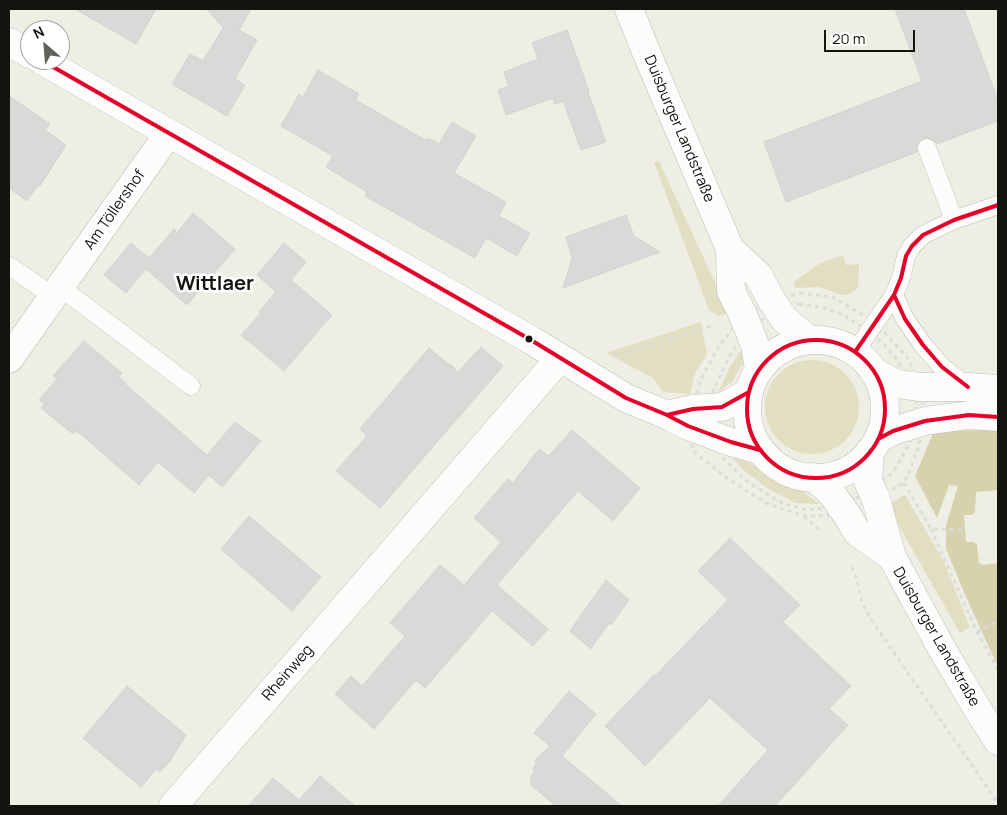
<!DOCTYPE html>
<html>
<head>
<meta charset="utf-8">
<style>
	body { margin:0 }
	#map { position:relative; width:1007px; height:815px; overflow:hidden; background:#efeee4; font-family:Manrope,sans-serif }
	canvas { display:block }
	.frame { position:absolute; inset:0; border:10px solid #14140e; pointer-events:none }
	.north { position:absolute; left:20px; top:20px; width:50px; height:50px; box-sizing:border-box; background:#fff; border:1px solid #a1a19f; border-radius:50%; rotate:333deg; font-size:14px; font-weight:700; line-height:20px; text-align:center; color:#14140e }
	.north::after { content:''; display:block; margin:auto; width:18px; height:22px; background:#616059; clip-path:polygon(50% 0,100% 100%,50% 72%,0 100%) }
	.scale { position:absolute; left:824px; top:30px; width:91px; height:22px; box-sizing:border-box; border:2px solid #14140e; border-top:0; padding-left:6px; font-size:15px; line-height:18px; white-space:nowrap; color:#14140e; -webkit-text-stroke:4px #fff; paint-order:stroke }
</style>
</head>
<body>
<div id="map">
<canvas width="1007" height="815"></canvas>
<div class="frame"></div>
<div class="north">N</div>
<div class="scale">20 m</div>
</div>
<script>
const g = document.querySelector('canvas').getContext('2d');
g.lineJoin = 'round';
function fillPath(path, color) {
  g.fillStyle = color;
  g.fill(path, 'evenodd');
}
function toPath(rows) {
  const path = new Path2D();
  for (const r of rows) {
    if (r.length === 3) {
      path.moveTo(r[0] + r[2], r[1]);
      path.arc(r[0], r[1], r[2], 0, 2 * Math.PI);
      continue;
    }
    path.moveTo(r[0], r[1]);
    for (let i = 2; i < r.length; i += 2) path.lineTo(r[i], r[i + 1]);
  }
  return path;
}
function strokePath(path, color, width, dash) {
  g.strokeStyle = color;
  g.lineWidth = width;
  g.lineCap = dash ? 'butt' : 'round';
  g.setLineDash(dash || []);
  g.stroke(path);
}
function write(font, color, halo, rows, align = 'center') {
  g.font = font + ' Manrope,sans-serif';
  g.lineWidth = 5;
  g.setLineDash([]);
  g.textBaseline = 'middle';
  g.strokeStyle = halo;
  g.fillStyle = color;
  for (const [text, x, y, turn = 0] of rows) {
    g.save();
    g.translate(x, y);
    g.rotate((+turn || 0) * Math.PI / 180);
    g.textAlign = isNaN(turn) ? turn : align;
    if (halo) g.strokeText(text, 0, 0);
    g.fillText(text, 0, 0);
    g.restore();
  }
}
fillPath(toPath([
	[659,161,729,313,718,316,709,310,654,162],
	[843,255,846,265,859,264,858,288,850,294,842,295,819,287,795,288,794,282,820,263],
	[701,322,707,354,694,375,690,394,663,392,653,378,606,353],
	[743,347,743,363,732,382,718,392,730,367],
	[812,407,47],
	[729,452,799,489,820,504,795,503,767,488,740,467],
	[905,495,943,560,970,627,960,633,887,505]
]), '#e1dec2');
fillPath(toPath([
	[994,430,998,432,998,490,976,492,975,512,972,515,964,515,966,542,974,542,977,545,979,563,983,565,998,563,998,667,966,597,946,549,946,525,958,486,949,485,937,518,915,476,934,431]
]), '#d6d2ae');
const building = toPath([
	[75,9,156,9,136,44,75,9],
	[207,9,251,9,239,30,257,40,235,79,245,85,227,116,172,84,190,54,203,61,223,28,207,9],
	[895,9,964,9,998,100,998,121,937,144,933,140,928,138,924,138,919,142,916,147,917,152,786,202,764,142,922,81,895,9],
	[567,30,589,91,588,92,606,142,581,150,563,101,555,104,553,98,506,115,498,90,509,86,504,72,538,59,532,43,567,30],
	[318,70,359,94,356,100,427,141,428,138,439,144,452,122,476,136,454,173,506,202,499,216,530,233,517,256,486,238,475,258,365,196,367,192,326,167,333,156,281,126,299,94,303,97,318,70],
	[9,96,50,124,45,130,66,145,40,186,39,184,27,201,9,188,9,96],
	[193,213,235,249,187,305,146,269,126,293,104,275,131,243,149,258,174,229,177,233,193,213],
	[626,215,634,236,660,252,563,288,572,258,566,237,626,215],
	[284,243,306,262,291,280,332,315,284,371,241,335,261,313,259,312,276,292,257,275,284,243],
	[84,341,122,373,119,377,126,383,125,384,207,455,235,422,261,441,222,487,209,475,194,493,158,462,139,485,82,435,75,431,73,434,41,408,45,404,39,400,57,379,53,376,84,341],
	[481,347,503,366,380,508,336,471,367,436,360,429,429,348,449,365,450,364,458,372,481,347],
	[572,430,640,488,613,521,578,491,497,585,548,629,533,646,492,611,425,688,416,680,374,729,335,694,351,676,362,686,405,636,390,623,440,565,464,585,501,542,474,518,508,479,513,483,539,449,549,456,572,430],
	[249,516,321,577,292,611,221,549,249,516],
	[730,538,800,605,783,622,851,686,829,709,848,725,775,806,718,806,768,750,710,698,645,766,605,726,654,675,655,676,728,600,698,571,730,538],
	[606,580,629,600,611,625,609,623,591,649,570,631,606,580],
	[127,686,186,735,170,761,160,772,156,769,141,787,83,738,127,686],
	[569,691,596,714,562,756,622,806,556,806,531,785,531,776,534,772,533,768,536,765,535,760,550,746,534,733,569,691],
	[320,776,355,806,248,806,273,778,299,800,320,776]
]);
fillPath(building, '#dbd9d8');
strokePath(building, '#d4d2d1', 1);
const service = toPath([
	[927,148,954,220],
	[9,266,53,296],
	[60,287,191,386],
	[894,295,905,319,923,345,942,367,968,387],
	[855,352,894,295,901,278,906,256,912,246,923,235,954,220,998,205]
]);
const minor = toPath([
	[9,42,30,54],
	[41,60,531,340,626,398,667,415,688,426,731,442,760,450],
	[9,359,169,133],
	[667,415,693,409,722,407,736,400,749,392],
	[173,806,560,358]
]);
const tertiary = toPath([
	[874,372,897,384,921,387,968,387,998,389],
	[878,439,893,431,925,421,969,415,998,417]
]);
const secondary = toPath([
	[629,9,647,54,730,249,731,291,743,315,755,345,759,369],
	[730,249,758,275,772,301,784,319,809,340],
	[816,409,69],
	[870,451,868,481,876,499,892,557,942,649,978,710,998,741],
	[812,477,830,491,847,515,857,532,892,557]
]);
strokePath(service, '#bebeb6', 19);
strokePath(minor, '#bebeb6', 29);
strokePath(tertiary, '#bebeb6', 29);
strokePath(secondary, '#bebeb6', 29);
strokePath(toPath([
	[800,293,833,297,876,323,907,357,921,387,925,421,917,452,904,483,847,515,804,516,766,503,728,479,693,451,688,426,701,379,719,346,743,315,772,301,800,293],
	[799,304,822,307,844,315,869,332,885,345,898,361,910,386,916,402,915,423,908,446,894,471,872,490,840,506,808,510,784,504,749,483,724,459,711,435,708,423,709,408,713,391,730,355,749,329,761,320,778,311,799,304],
	[615,356,714,325],
	[904,483,931,529,965,530],
	[804,516,820,531],
	[931,529,977,632,998,670],
	[852,567,856,577,862,601,870,618,998,803],
	[977,632,998,621]
]), '#dcdcd9', 3, [4, 4]);
strokePath(service, '#fdfcfb', 18);
strokePath(minor, '#fdfcfb', 28);
strokePath(tertiary, '#fdfcfb', 28);
strokePath(secondary, '#fdfcfb', 28);
strokePath(toPath([
	[41,60,531,340,626,398,667,415,688,426,731,442,760,450],
	[894,295,905,319,923,345,942,367,968,387],
	[816,409,69],
	[855,352,894,295,901,278,906,256,912,246,923,235,954,220,998,205],
	[655,410,667,415,693,409,722,407,749,392],
	[878,439,893,431,925,421,969,415,998,417]
]), '#e4002b', 4);
for (const [x, y, r, color] of [
	[529,339,4.5,"#14140e"]
]) {
  const dot = new Path2D();
  dot.arc(x, y, r, 0, 2 * Math.PI);
  g.fillStyle = color;
  g.fill(dot);
  strokePath(dot, '#fff', 2);
}
write('15px', '#14140e', '#fff', [
	["Duisburger Landstraße",679,129,67],
	["Am Töllershof",115,210,-55],
	["Duisburger Landstraße",936,637,60],
	["Rheinweg",288,673,-49]
]);
write('bold 20px', '#14140e', '#fff', [
	["Wittlaer",215,284]
]);
</script>
</body>
</html>
